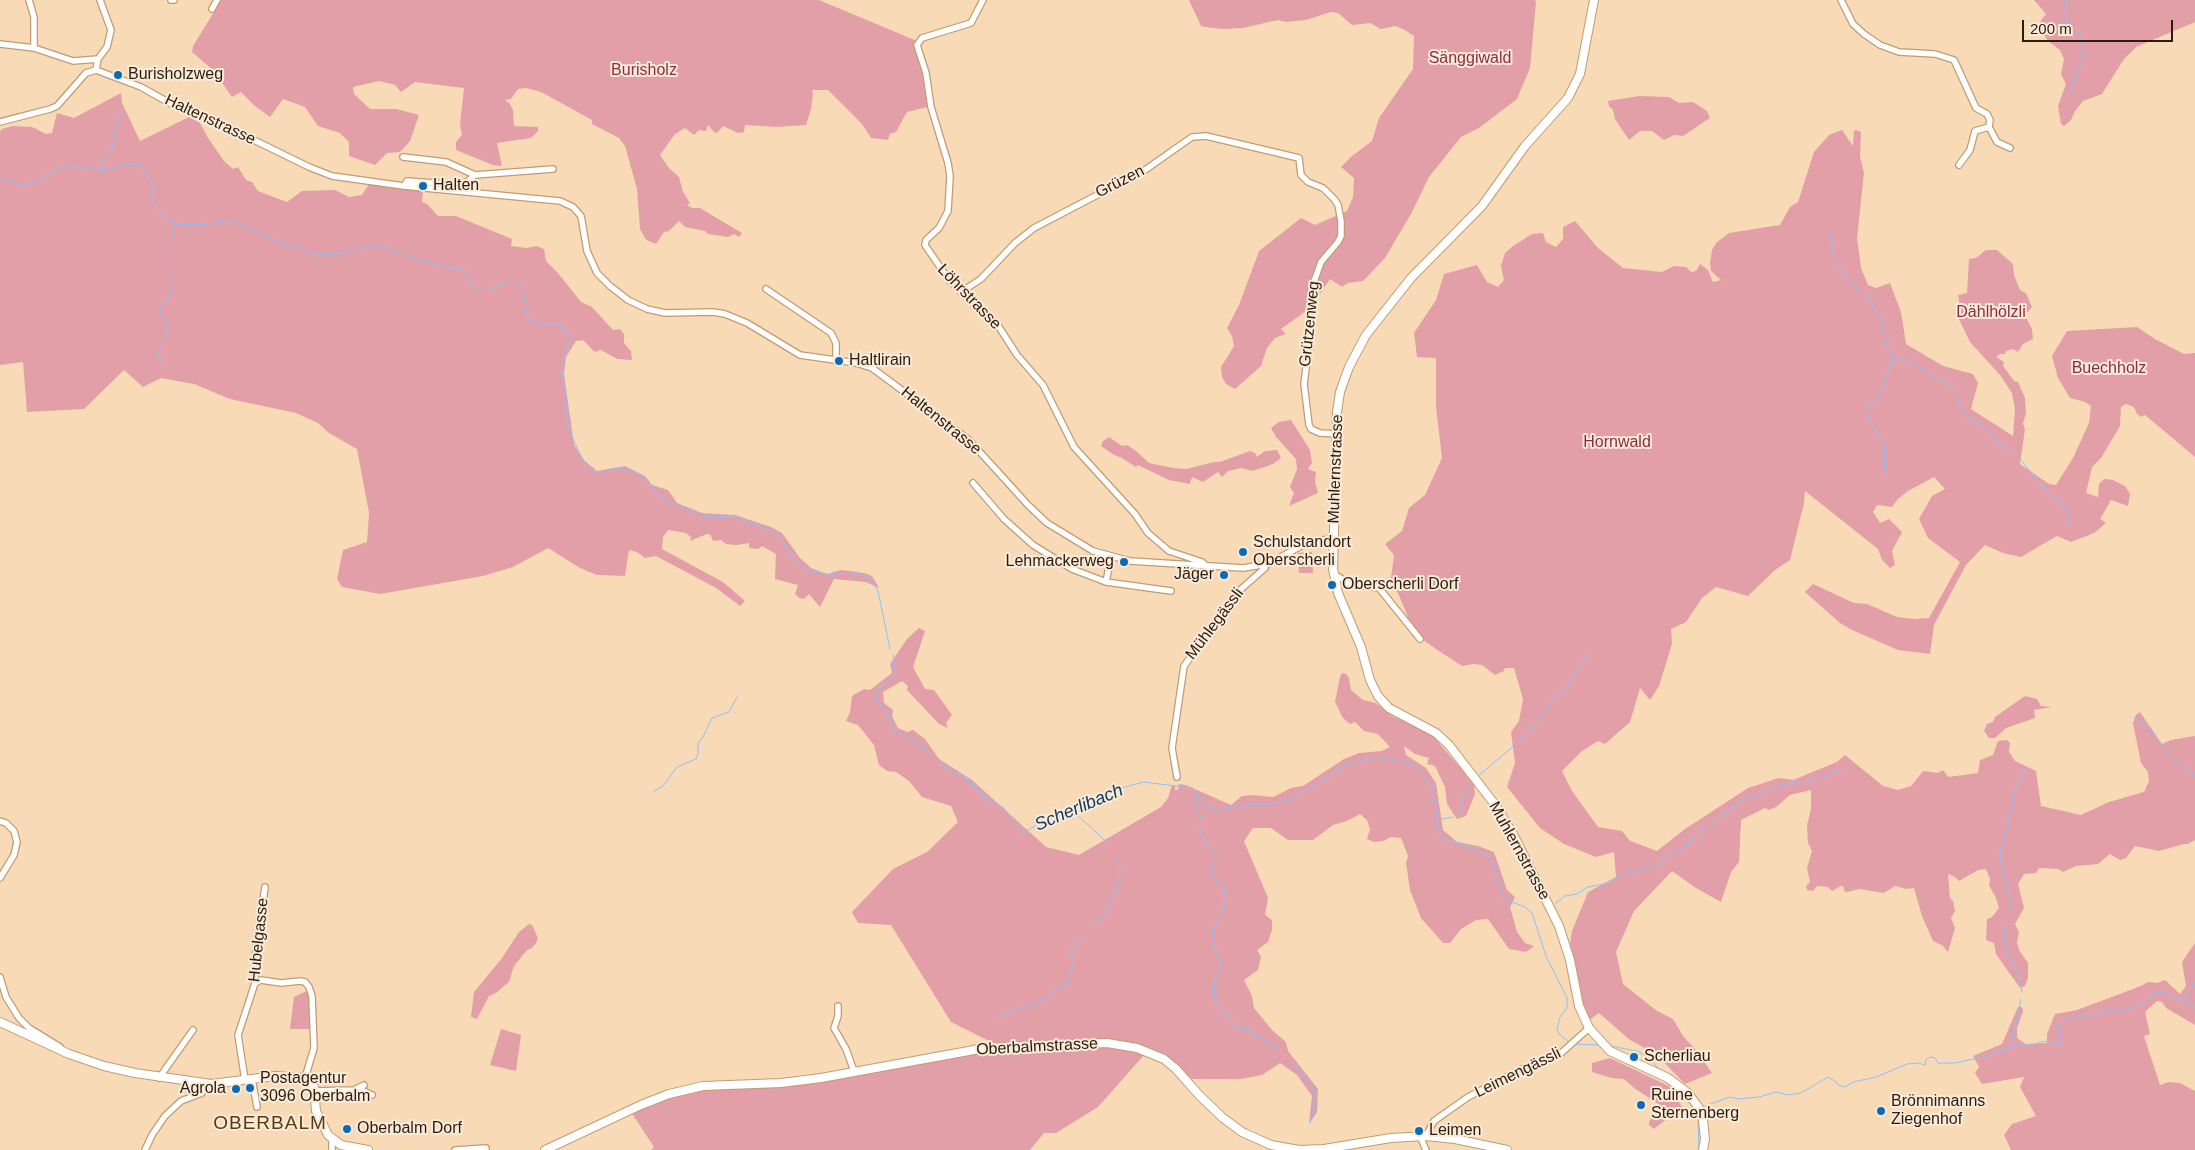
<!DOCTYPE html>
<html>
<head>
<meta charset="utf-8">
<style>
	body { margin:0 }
	#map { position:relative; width:2195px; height:1150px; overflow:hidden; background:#f9dab6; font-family:Helvetica,sans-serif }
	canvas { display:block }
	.scale { position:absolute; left:2022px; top:20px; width:151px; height:22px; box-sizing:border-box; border:2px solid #2b1c0b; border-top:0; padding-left:6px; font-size:15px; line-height:18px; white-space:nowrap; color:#2b1c0b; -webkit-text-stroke:4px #faead9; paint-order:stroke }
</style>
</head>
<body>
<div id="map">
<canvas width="2195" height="1150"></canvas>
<div class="scale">200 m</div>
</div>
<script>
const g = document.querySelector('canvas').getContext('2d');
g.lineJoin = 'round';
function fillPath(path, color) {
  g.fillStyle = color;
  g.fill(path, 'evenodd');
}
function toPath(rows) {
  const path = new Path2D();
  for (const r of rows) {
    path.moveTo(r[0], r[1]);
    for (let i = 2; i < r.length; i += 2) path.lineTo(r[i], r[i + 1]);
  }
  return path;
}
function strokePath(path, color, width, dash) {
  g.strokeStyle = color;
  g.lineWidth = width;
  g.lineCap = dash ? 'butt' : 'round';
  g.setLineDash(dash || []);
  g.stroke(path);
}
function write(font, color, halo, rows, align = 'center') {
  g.font = font + ' Helvetica,sans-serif';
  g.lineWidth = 4;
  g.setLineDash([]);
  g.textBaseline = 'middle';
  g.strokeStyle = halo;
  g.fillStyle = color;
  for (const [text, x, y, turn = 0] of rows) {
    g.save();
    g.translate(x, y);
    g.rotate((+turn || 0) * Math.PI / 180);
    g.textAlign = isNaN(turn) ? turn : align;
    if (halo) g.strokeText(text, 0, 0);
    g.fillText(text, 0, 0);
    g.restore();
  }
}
fillPath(toPath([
	[219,0,819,0,917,41,922,60,927,107,907,112,896,132,890,134,888,140,871,138,862,124,828,90,812,90,813,94,811,109,806,125,777,127,745,125,744,132,738,133,723,126,717,133,714,132,708,125,706,131,699,130,694,135,685,128,675,134,660,155,669,168,679,177,683,192,690,203,687,205,692,208,700,208,742,233,739,237,734,234,728,237,708,234,705,231,685,227,679,221,669,231,664,232,656,244,654,243,646,240,640,229,637,189,625,146,619,138,592,124,592,120,541,92,526,88,518,89,511,99,505,100,510,104,513,110,514,126,538,127,538,131,531,138,497,143,502,166,493,165,456,150,456,142,462,135,460,124,464,88,415,82,401,92,395,85,379,81,353,87,354,94,370,109,396,109,419,115,410,141,400,152,387,153,375,165,349,156,349,142,340,133,318,126,305,107,283,99,270,117,255,106,241,92,232,97,213,70,192,52,193,46,214,12],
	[1189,0,1535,0,1536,2,1530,68,1517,99,1479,128,1461,137,1429,177,1411,214,1385,258,1363,281,1348,283,1342,287,1330,279,1316,300,1302,314,1281,329,1286,334,1275,338,1267,348,1261,366,1235,389,1226,384,1222,377,1221,367,1234,346,1232,336,1227,328,1239,305,1259,251,1301,218,1315,225,1347,211,1353,197,1354,178,1341,167,1352,156,1372,141,1379,118,1413,69,1414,36,1405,30,1395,26,1381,29,1370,23,1352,25,1338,13,1331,12,1306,20,1286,22,1278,20,1243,28,1223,29,1205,27,1201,26],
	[2034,0,2195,0,2195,22,2136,47,2124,59,2102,94,2083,101,2075,111,2071,120,2064,126,2061,124,2058,106,2066,84,2061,74,2064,59,2060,50,2048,41,2039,27,2040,22,2046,14],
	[121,93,122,103,140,141,189,117,200,123,208,138,224,161,233,169,238,167,246,180,252,182,258,191,287,202,302,191,335,190,349,197,362,195,370,183,423,189,422,202,427,204,438,216,456,216,512,239,511,246,527,248,536,246,544,249,546,261,558,273,581,302,592,307,613,330,620,329,624,334,624,343,631,351,632,360,617,359,601,350,595,352,583,340,576,341,566,357,564,374,574,445,585,461,597,471,625,466,645,476,652,485,668,490,677,503,702,513,735,515,771,527,782,533,800,558,811,568,827,574,841,570,864,573,872,576,879,588,866,582,834,579,820,607,809,594,804,599,799,598,795,594,798,585,775,579,776,554,762,546,758,549,749,548,749,543,737,545,726,544,721,540,713,541,710,534,707,534,690,541,691,537,686,533,668,530,663,537,662,549,723,582,745,601,740,606,716,588,656,556,645,558,637,552,629,550,625,576,597,575,580,568,548,548,513,567,483,576,380,594,342,587,337,579,343,550,367,542,369,513,357,449,329,433,318,423,296,413,230,399,194,384,161,378,143,387,124,370,84,409,27,412,23,362,0,365,0,132,2,129,13,126,32,127,46,134,52,133,57,113,74,118],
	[1639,96,1669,97,1679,103,1693,102,1707,111,1710,118,1683,136,1674,135,1664,140,1652,131,1640,131,1629,140,1615,119,1613,110,1609,106,1608,101],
	[1842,130,1853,146,1854,131,1856,130,1861,132,1860,157,1864,173,1857,238,1861,268,1868,285,1876,288,1890,283,1901,312,1906,344,1943,366,1973,374,1978,383,1971,409,2013,436,2015,409,2012,393,2000,375,1970,342,1956,313,1960,307,1958,295,1967,293,1969,259,1976,258,1986,250,1997,250,2013,264,2014,275,2020,290,2026,293,2032,307,2028,312,2023,312,2032,329,2033,339,2023,344,2018,352,2013,349,2006,351,2005,354,2000,354,1996,357,2004,362,2003,366,2014,381,2018,382,2025,398,2026,413,2023,424,2025,429,2020,464,2049,484,2056,485,2073,458,2089,423,2091,406,2085,402,2070,398,2058,378,2052,356,2067,331,2137,327,2155,339,2184,354,2195,353,2195,457,2145,415,2141,417,2137,414,2134,407,2126,404,2121,407,2120,426,2101,458,2092,467,2086,493,2098,497,2099,484,2104,479,2113,480,2125,486,2130,494,2128,506,2111,500,2100,519,2106,523,2094,533,2071,542,2057,536,2021,557,2003,553,1985,545,1966,565,1934,625,1930,654,1898,650,1852,630,1840,623,1805,592,1813,584,1854,603,1867,604,1897,617,1914,619,1929,618,1960,562,1928,538,1919,519,1932,496,1945,489,1934,477,1908,491,1898,499,1892,507,1877,505,1873,512,1880,523,1889,519,1902,532,1892,551,1895,565,1890,568,1882,560,1878,549,1805,491,1804,503,1790,560,1775,570,1748,596,1716,587,1702,598,1686,622,1671,629,1672,644,1659,686,1650,700,1640,688,1630,722,1605,744,1598,741,1582,751,1562,771,1572,791,1598,827,1622,831,1630,841,1657,851,1685,829,1748,788,1779,778,1793,780,1837,762,1845,755,1883,786,1898,790,1911,786,1923,771,1938,773,1943,770,1948,777,1978,773,1980,760,1993,755,1998,741,2007,740,2010,743,2009,752,2015,761,2036,771,2041,806,2081,815,2109,802,2144,792,2149,781,2148,772,2141,763,2133,723,2136,715,2140,712,2162,744,2171,740,2195,736,2195,840,2188,844,2184,844,2159,851,2135,846,2126,858,2120,860,2110,854,2098,864,2076,866,2063,872,2058,869,2039,868,2036,873,2024,874,2018,884,2024,908,2015,924,2019,932,2017,942,2019,950,2028,963,2028,978,2025,986,2020,988,1996,954,1994,943,1986,940,1987,919,1992,917,1999,908,1996,898,1989,885,1990,879,1986,869,1978,870,1959,881,1955,877,1948,874,1950,898,1953,901,1955,911,1951,918,1955,928,1948,952,1943,946,1933,941,1922,916,1914,888,1906,889,1895,886,1884,893,1859,889,1847,892,1845,892,1843,886,1841,886,1832,891,1828,887,1817,886,1813,891,1807,890,1806,886,1810,882,1807,868,1812,851,1808,843,1807,825,1811,809,1811,790,1790,795,1776,807,1769,810,1765,808,1741,820,1739,862,1731,872,1721,902,1696,888,1672,871,1634,911,1616,952,1623,984,1657,1011,1673,1019,1683,1036,1696,1050,1712,1073,1685,1084,1656,1054,1630,1040,1599,1013,1589,1020,1580,995,1577,972,1570,944,1572,931,1588,892,1616,877,1614,852,1596,857,1564,844,1540,828,1507,787,1515,763,1511,732,1519,721,1523,699,1514,668,1505,668,1504,671,1495,675,1482,665,1473,664,1462,666,1436,649,1415,634,1398,593,1390,585,1394,555,1385,544,1402,531,1409,508,1425,495,1442,458,1436,407,1436,358,1417,357,1414,333,1436,300,1444,274,1477,265,1487,282,1498,287,1504,280,1501,266,1505,253,1513,246,1532,234,1543,233,1546,242,1556,247,1563,239,1563,227,1575,221,1598,248,1623,268,1662,272,1674,266,1686,267,1691,272,1696,271,1700,264,1708,270,1713,282,1721,280,1711,271,1710,263,1712,250,1716,243,1729,233,1780,225,1790,207,1798,202,1814,152,1829,135],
	[1291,420,1310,450,1312,463,1308,469,1316,472,1315,482,1318,493,1289,506,1294,493,1290,487,1297,469,1296,459,1276,437,1271,428,1279,422],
	[1109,437,1122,446,1127,445,1136,451,1149,463,1173,468,1186,469,1214,462,1220,462,1250,451,1255,453,1257,457,1265,451,1277,450,1281,458,1273,464,1253,471,1241,468,1228,471,1222,477,1218,472,1203,482,1192,477,1190,484,1169,480,1138,465,1136,467,1122,458,1114,455,1101,446,1103,441],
	[1312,552,1313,573,1299,573,1298,553],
	[919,628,925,631,913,667,925,689,934,690,952,715,946,723,948,728,939,724,907,690,908,686,902,681,883,692,884,703,893,710,892,716,898,728,907,732,913,730,925,739,939,759,972,780,1046,847,1079,855,1161,807,1168,798,1172,785,1175,786,1175,790,1178,790,1179,784,1186,785,1231,805,1242,796,1253,795,1273,797,1291,788,1303,786,1344,759,1359,753,1382,751,1390,747,1378,734,1364,731,1355,722,1350,724,1343,718,1335,702,1340,677,1342,673,1346,674,1349,678,1351,690,1363,700,1376,703,1392,716,1424,730,1434,737,1474,784,1475,794,1466,816,1457,819,1447,804,1445,787,1435,766,1427,764,1429,758,1415,754,1404,746,1406,755,1426,768,1436,783,1443,830,1457,842,1478,846,1494,852,1507,890,1515,897,1510,907,1517,932,1525,943,1534,946,1526,952,1509,949,1488,919,1476,920,1461,929,1450,943,1443,943,1421,918,1410,890,1406,863,1408,856,1401,838,1391,837,1383,841,1374,842,1367,839,1370,829,1367,820,1360,814,1347,821,1333,825,1313,840,1288,840,1271,828,1253,828,1244,841,1268,898,1265,915,1272,920,1272,930,1268,942,1257,950,1261,957,1258,970,1244,980,1252,996,1254,1008,1272,1030,1286,1042,1288,1051,1318,1089,1317,1112,1311,1121,1309,1122,1312,1096,1297,1075,1280,1063,1262,1075,1241,1079,1192,1079,1161,1054,1144,1047,995,1044,951,1022,891,925,858,923,852,912,893,869,927,852,958,822,951,806,922,797,909,781,896,772,887,771,879,765,874,745,858,725,846,721,850,712,852,696,864,689,870,690,892,673,890,664,907,639],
	[2025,696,2037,699,2041,706,2052,707,2034,710,2035,718,2006,728,1995,738,1989,738,1984,731,1987,724,1993,722,1995,717],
	[529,924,532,925,538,938,536,943,532,948,527,950,514,966,509,982,496,993,489,996,477,1019,471,1017,474,992,502,958,519,932],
	[2195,943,2195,1025,2166,1008,2162,1002,2157,1001,2145,1012,2150,1034,2144,1036,2160,1085,2169,1082,2180,1083,2195,1091,2195,1150,2011,1150,2004,1135,2012,1124,2036,1116,2020,1087,2024,1077,1982,1084,1975,1073,1979,1067,1973,1056,2002,1044,2018,1007,2022,1007,2023,1011,2017,1028,2017,1038,2026,1044,2047,1043,2047,1034,2055,1014,2077,1010,2141,986,2148,982,2157,983,2165,980,2180,994,2186,986,2182,962],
	[309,990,312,1029,290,1029,294,997],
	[501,1029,521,1035,516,1071,490,1065],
	[1112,1047,1144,1055,1098,1107,1056,1133,1044,1133,1030,1150,651,1150,654,1147,631,1112,668,1097,691,1091,871,1070,994,1051],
	[1610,1058,1669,1086,1682,1107,1654,1129,1649,1125,1649,1122,1651,1118,1657,1115,1660,1109,1660,1105,1634,1088,1624,1079,1612,1078,1592,1072,1592,1063]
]), '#e39fa8');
strokePath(toPath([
	[2067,0,2065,13,2068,29,2080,36,2084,46,2081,63,2069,93],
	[99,170,112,149,117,122,121,114],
	[0,179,25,185,41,180,55,170,71,165,103,171,126,164,141,164,152,184,152,200,163,217,176,224,199,225,234,221,282,244,316,254,333,255,370,246,380,246,419,260,461,269,466,272,474,288,478,290,490,289,508,281,516,282,523,290,528,319,540,325,561,325,565,329,571,338,561,366,567,402,567,418,569,430,583,461,589,469,599,474,620,468,632,471,641,475,656,493,673,504,703,516,733,517,770,530,775,532,802,567,813,572,832,575,846,573,861,575,870,578,878,591,890,649],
	[1830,234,1834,258,1848,281,1870,300,1876,311,1881,320,1884,334,1889,337,1886,340,1886,345,1893,357,1908,363,1914,364,1929,375,1946,381,1957,395,1960,407,1969,419,1980,424,1986,431,1991,432,1994,439,2012,452],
	[161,361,157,350,166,337,168,329,160,309,171,294,172,222],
	[2019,458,2044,488,2066,507,2069,524],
	[1885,473,1884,443,1869,420,1867,409,1869,404,1877,397,1883,388,1893,357],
	[893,655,896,675,875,691,877,702,886,708,892,729,921,745,947,769,965,777,989,801,1003,807,1023,833,1045,820,1080,811,1105,793,1143,782,1193,788,1197,792,1204,806,1218,810,1252,804,1271,804,1288,800,1326,779,1342,766,1374,757,1410,763,1419,769,1432,785,1439,832,1443,839,1471,847,1488,856,1494,867,1504,899,1525,907,1532,913,1546,956,1567,998,1567,1008,1560,1017,1557,1029,1559,1034,1569,1042],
	[2134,718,2147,726,2172,757,2195,775],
	[1477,777,1523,738,1556,697,1563,693,1588,654],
	[654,791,663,786,677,767,696,759,698,754,698,743,703,737,712,718,729,712,737,697],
	[1197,792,1194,800,1201,819],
	[1458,812,1469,787],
	[1075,813,1110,845],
	[1437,820,1453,817],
	[1199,828,1206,844,1216,857,1209,873,1214,877,1215,880,1222,883,1225,890,1223,899,1225,906,1212,930,1214,945,1220,961,1220,970,1215,978,1214,1000,1238,1028,1249,1029,1256,1036,1269,1043,1272,1049,1280,1049,1294,1063,1315,1092,1315,1104,1310,1123],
	[1555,904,1565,896,1577,894,1588,887,1609,883,1616,880,1620,874,1640,871,1656,865,1685,846,1691,840,1700,836,1705,826,1711,825,1744,799,1759,795,1778,785,1783,787,1792,782,1804,784,1815,778,1824,777,1842,768],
	[2009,911,2012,901,2002,869,2000,854,2017,785,2022,779,2025,769],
	[2006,922,2004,938,2007,951,2019,976,2022,992],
	[1094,924,1102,918,1119,883,1120,867,1117,857],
	[2183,1000,2195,1006],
	[999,1018,1051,996,1055,988,1068,984,1074,960,1070,953,1083,936],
	[1575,1044,1597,1045],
	[1611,1046,1637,1051,1648,1057,1660,1070],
	[2010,1047,2021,999],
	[1682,1093,1693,1107,1698,1119,1699,1150],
	[1705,1106,1730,1097,1737,1099,1759,1097,1776,1092,1788,1095,1801,1093,1828,1077,1835,1081,1838,1085,1845,1087,1853,1082,1876,1077,1907,1064,1918,1063,1925,1065,1926,1060,1930,1057,1935,1058,1938,1063,1955,1063,1987,1056,2000,1050,2005,1051,2019,1045,2031,1045,2045,1041,2058,1045,2062,1035,2058,1032,2058,1027,2064,1022,2081,1016,2091,1018,2105,1010,2124,1010,2134,1007,2142,1004,2155,992,2164,992,2171,997,2183,1000,2186,992,2195,984]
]), '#8ac2fc', 1);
const street = toPath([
	[29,0,34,17,34,48],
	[171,0,174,0],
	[983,0,971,23,922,38,917,45,926,73,931,107,948,163,950,176,948,211,939,228,926,240,925,245,949,280,970,301,997,324,1017,355,1043,385,1074,447,1135,514,1148,533,1169,551,1202,562,1208,567],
	[1841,0,1853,24,1864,34,1880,45,1899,52,1935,54,1954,60,1976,108,1987,114,1990,120,1989,127],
	[212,9,217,0],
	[0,44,34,48,73,61,98,59],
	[96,70,98,59,107,47,111,30,100,0],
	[0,122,50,109,57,106,86,73,96,70,141,87,173,105,213,120,309,167,332,176,404,186,560,201,573,207,581,216,587,251,597,273,610,286,628,300,647,309,665,313,713,312,725,314,747,323,800,355,856,363,872,368,969,440,1028,505,1047,523,1093,551,1130,561,1243,568,1268,564,1310,541,1334,539],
	[1989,127,1997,142,2010,148],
	[403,157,446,162,475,175],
	[1959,165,1970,150,1975,131,1989,127],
	[404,186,407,181,463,185,475,175,553,169],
	[766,289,831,333,836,343,836,361],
	[961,292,981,279,1015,243,1034,228,1145,170,1192,137,1206,136,1299,158,1301,175,1308,182,1323,188,1335,200,1338,205,1341,221,1341,236,1338,242,1321,262,1311,290,1311,328,1304,384,1309,425,1311,429,1320,433,1337,434],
	[973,483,1004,519,1033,545,1072,569,1106,582,1171,591],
	[1334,574,1350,584,1379,588,1420,639],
	[1106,582,1111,557],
	[1177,777,1172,748,1184,666,1240,590,1265,568,1264,565],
	[0,821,6,823,14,831,17,842,14,855,0,878],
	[0,977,6,997,19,1018,29,1028,60,1047],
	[255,983,261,980,281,983,300,981,305,982,309,987,312,996,314,1048,305,1078],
	[838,1006,838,1016,834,1028,846,1049,854,1071],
	[159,1078,193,1030],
	[252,1079,257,1107],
	[245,1080,238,1035,255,983,256,948,265,887],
	[359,1089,372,1095],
	[315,1091,354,1090,364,1085],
	[1420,1136,1426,1150],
	[1426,1136,1434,1121,1468,1097,1522,1069,1559,1055,1589,1028],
	[145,1150,152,1135,165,1116,181,1101,202,1093,205,1084],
	[332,1150,332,1139],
	[455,1150,486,1148]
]);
const secondary = toPath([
	[1594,0,1580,74,1568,98,1525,146,1482,206,1411,278,1366,335,1349,367,1340,392,1337,412,1333,569,1338,593,1361,647,1370,680,1378,696,1389,708,1436,733,1449,745,1496,806,1513,834,1559,926,1570,960,1579,1006,1589,1028,1610,1051,1668,1078,1688,1093,1699,1108,1703,1120,1705,1139,1703,1150],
	[0,1022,69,1054,104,1066,135,1073,211,1084,276,1076,305,1078,314,1087,316,1111,328,1135,341,1145,368,1150],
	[545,1150,641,1105,669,1094,703,1086,781,1083,821,1078,985,1048,1107,1043,1137,1048,1164,1059,1176,1069,1199,1095,1223,1118,1242,1132,1271,1145,1299,1150,1324,1149,1391,1138,1426,1136,1455,1139,1507,1150]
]);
strokePath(street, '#c19c71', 8);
strokePath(secondary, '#c19c71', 10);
strokePath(street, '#fff', 5.5);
strokePath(secondary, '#fff', 8);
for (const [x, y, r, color] of [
	[118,75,5,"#0c6bb8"],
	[423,186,5,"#0c6bb8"],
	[839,361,5,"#0c6bb8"],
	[1243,552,5,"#0c6bb8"],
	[1124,562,5,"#0c6bb8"],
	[1224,575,5,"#0c6bb8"],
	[1332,585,5,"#0c6bb8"],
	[1634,1057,5,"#0c6bb8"],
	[250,1088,5,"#0c6bb8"],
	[236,1089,5,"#0c6bb8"],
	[1641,1105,5,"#0c6bb8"],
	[1881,1111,5,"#0c6bb8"],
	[347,1129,5,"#0c6bb8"],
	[1419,1131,5,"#0c6bb8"]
]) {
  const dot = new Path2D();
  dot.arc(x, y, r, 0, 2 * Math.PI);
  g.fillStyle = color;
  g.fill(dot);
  strokePath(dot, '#faead9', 2);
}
write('16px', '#8d2c42', '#faead9', [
	["Sänggiwald",1470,59],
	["Burisholz",644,71],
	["Dählhölzli",1991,313],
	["Buechholz",2109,369],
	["Hornwald",1617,443]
]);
write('16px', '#2b1c0b', '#faead9', [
	["Burisholzweg",128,75],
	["Halten",433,186],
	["Haltlirain",849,361],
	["Schulstandort",1253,543],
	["Oberscherli",1253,561],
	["Lehmackerweg",1114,562,"right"],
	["Jäger",1214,575,"right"],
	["Oberscherli Dorf",1342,585],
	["Scherliau",1644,1057],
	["Postagentur",260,1079],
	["3096 Oberbalm",260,1097],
	["Agrola",226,1089,"right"],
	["Ruine",1651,1096],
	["Sternenberg",1651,1114],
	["Brönnimanns",1891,1102],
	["Ziegenhof",1891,1120],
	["Oberbalm Dorf",357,1129],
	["Leimen",1429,1131]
], 'left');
write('16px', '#2b1c0b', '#faead9', [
	["Haltenstrasse",210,120,25],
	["Grüzen",1120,182,-27],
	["Löhrstrasse",969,297,46],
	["Grützenweg",1310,324,-84],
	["Haltenstrasse",941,421,39],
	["Muhlernstrasse",1336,469,-88],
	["Mühlegässli",1215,624,-53],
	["Muhlernstrasse",1519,851,61],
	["Hubelgasse",259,940,-84],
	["Oberbalmstrasse",1037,1047,-3],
	["Leimengässli",1518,1073,-26]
]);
write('italic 18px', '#143b60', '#faead9', [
	["Scherlibach",1079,808,-23]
]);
g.letterSpacing = '1px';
write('19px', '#5b3b0e', '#faead9', [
	["OBERBALM",270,1124]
]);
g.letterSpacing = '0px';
</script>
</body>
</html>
